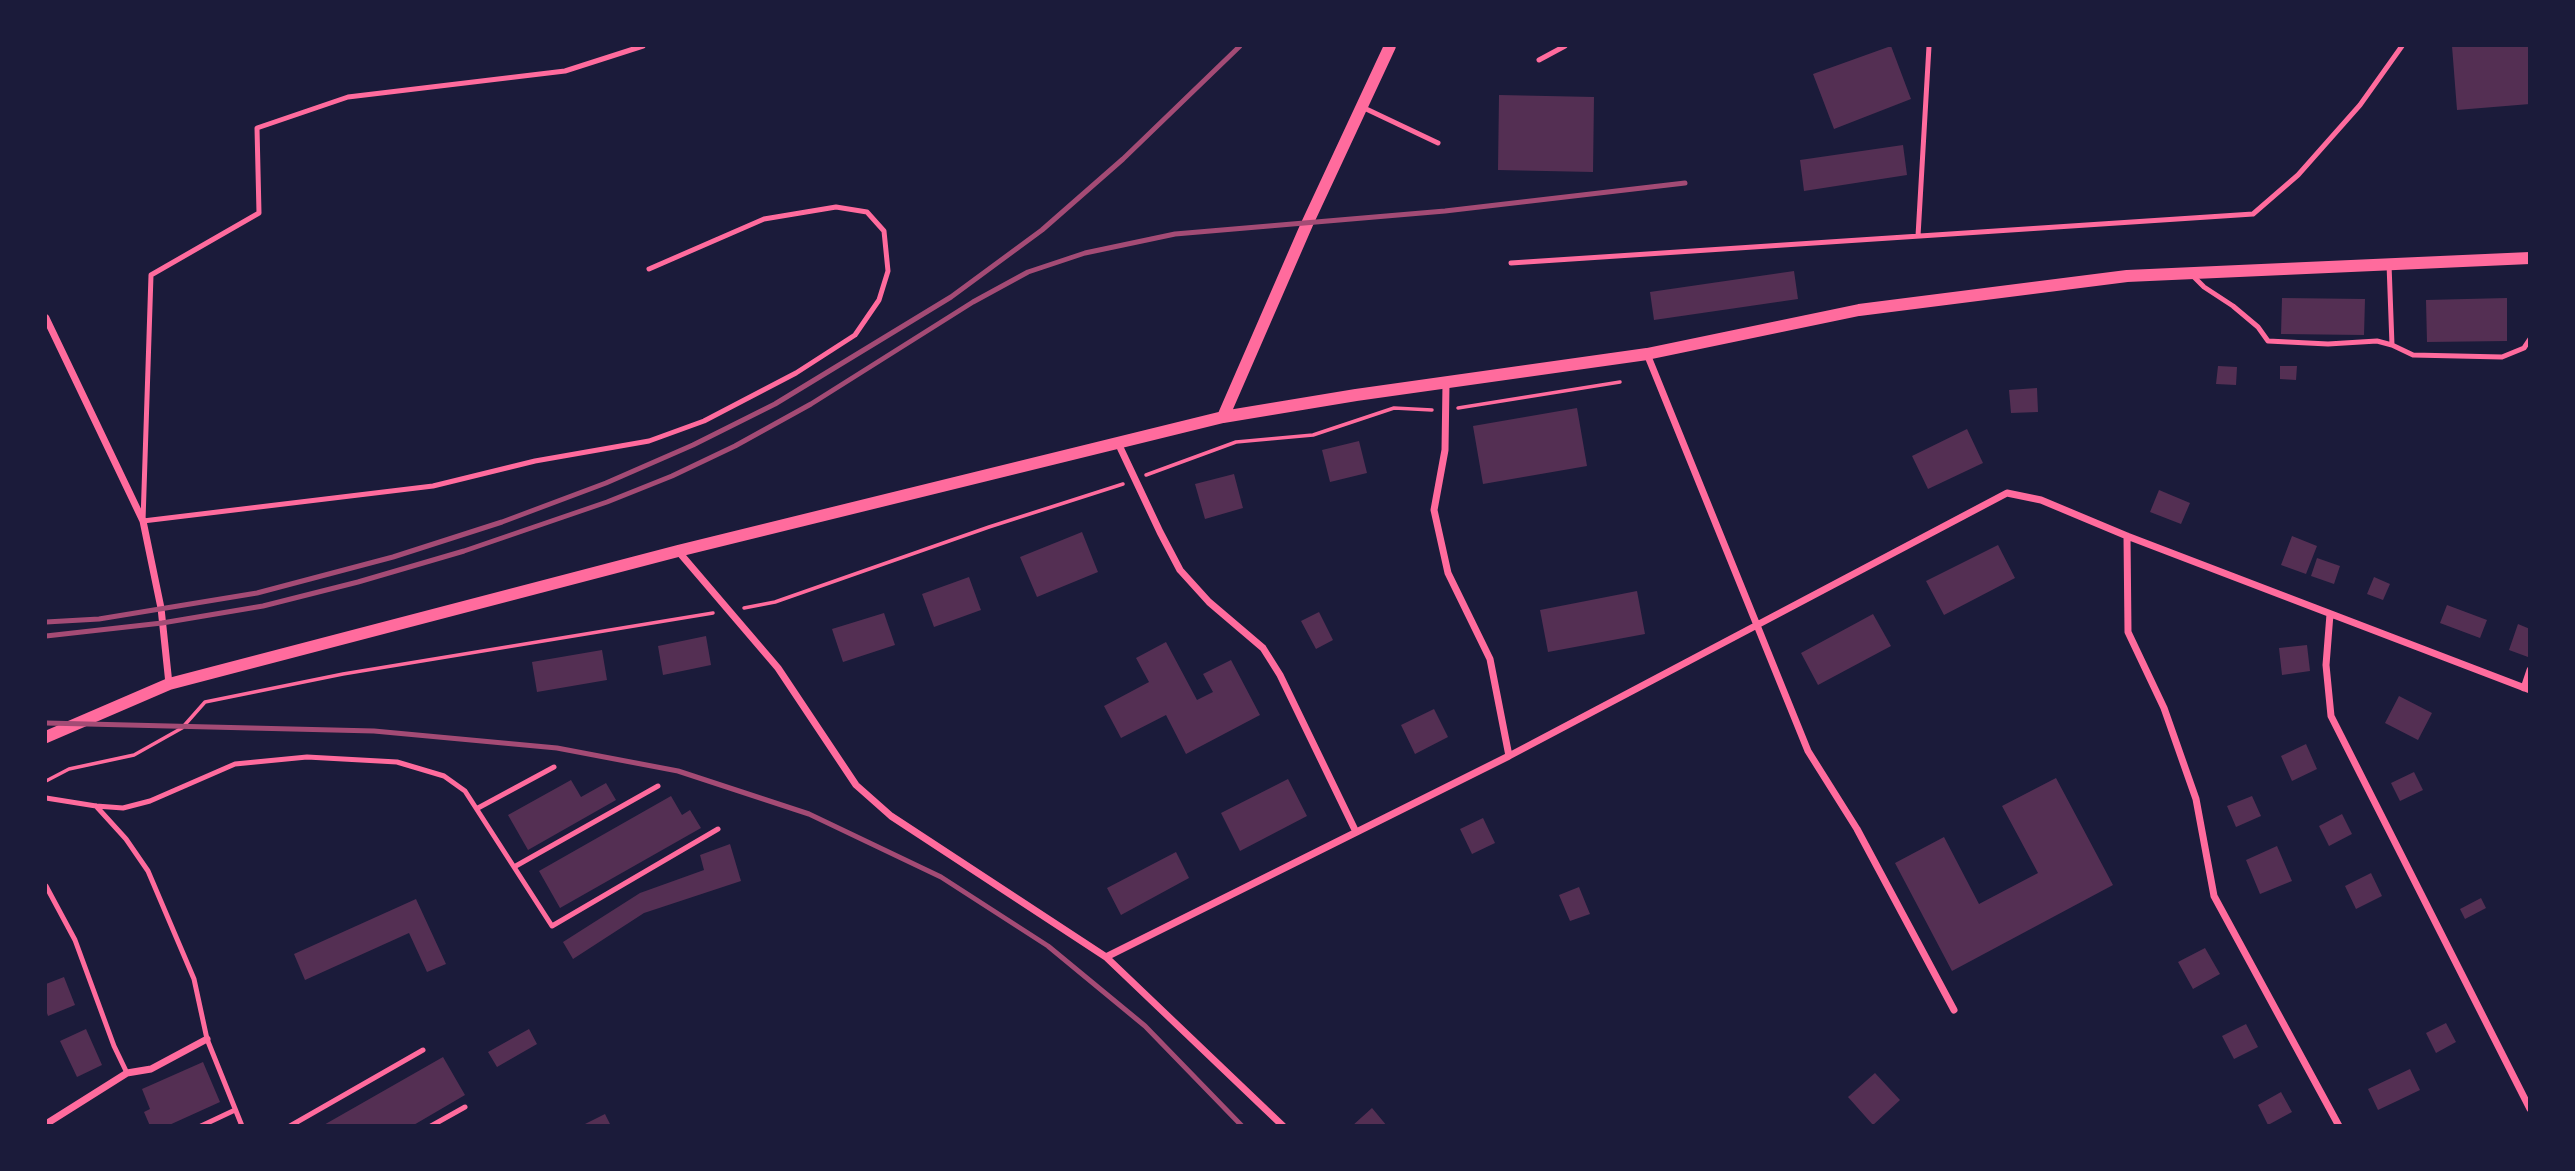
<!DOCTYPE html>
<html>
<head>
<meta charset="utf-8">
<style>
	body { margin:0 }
	#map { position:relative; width:2575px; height:1171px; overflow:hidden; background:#1b1b3a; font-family:"Exo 2",sans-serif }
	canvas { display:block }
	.frame { position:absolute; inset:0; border:47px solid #1b1b3a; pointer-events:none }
</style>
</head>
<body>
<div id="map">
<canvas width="2575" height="1171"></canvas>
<div class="frame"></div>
</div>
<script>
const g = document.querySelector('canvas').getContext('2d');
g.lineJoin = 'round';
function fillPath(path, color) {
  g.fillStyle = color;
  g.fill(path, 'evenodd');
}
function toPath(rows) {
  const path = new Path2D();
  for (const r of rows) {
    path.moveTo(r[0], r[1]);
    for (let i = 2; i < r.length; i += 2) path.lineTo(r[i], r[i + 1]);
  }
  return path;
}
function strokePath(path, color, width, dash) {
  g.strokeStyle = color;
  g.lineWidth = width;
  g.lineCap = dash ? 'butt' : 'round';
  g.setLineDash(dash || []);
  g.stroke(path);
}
fillPath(toPath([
	[1891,46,1911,99,1834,129,1813,74],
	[2452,46,2530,46,2530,104,2457,110],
	[1499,95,1594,97,1593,172,1498,170],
	[1903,145,1907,175,1804,191,1800,160],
	[1794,271,1798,299,1654,320,1650,292],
	[2282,298,2365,299,2364,335,2281,334],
	[2507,298,2507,341,2427,342,2426,300],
	[2218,366,2237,367,2236,385,2216,384],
	[2280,366,2297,366,2296,380,2280,379],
	[2037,388,2038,412,2011,413,2009,390],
	[1577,408,1587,466,1483,484,1473,426],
	[1967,429,1983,463,1928,489,1912,456],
	[1359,441,1367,473,1330,482,1322,450],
	[1234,474,1243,508,1205,519,1195,484],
	[2159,490,2190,503,2181,524,2150,512],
	[1082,532,1098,572,1037,597,1020,557],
	[2292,536,2317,546,2306,574,2281,565],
	[1998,545,2015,578,1944,615,1926,581],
	[2317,558,2340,566,2334,584,2311,576],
	[969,577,981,610,934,627,922,594],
	[2374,577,2390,584,2383,600,2367,594],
	[1637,591,1645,634,1548,652,1540,610],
	[2447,605,2487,620,2480,638,2440,623],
	[1319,612,1333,640,1316,649,1301,621],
	[884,613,895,645,843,662,832,629],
	[1873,614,1891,646,1818,685,1801,653],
	[2518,624,2530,629,2528,657,2509,650],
	[706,636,711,665,663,675,658,646],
	[1166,642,1197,700,1213,692,1203,674,1231,660,1260,715,1186,754,1166,715,1121,738,1104,706,1149,682,1136,658],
	[2307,645,2310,671,2282,675,2279,648],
	[602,650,607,680,537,692,532,662],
	[2399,696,2432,713,2418,740,2385,723],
	[1434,709,1448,737,1415,754,1401,725],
	[2306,744,2317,769,2292,781,2281,756],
	[2414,772,2423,790,2400,801,2391,783],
	[2056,778,2113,885,1952,971,1895,863,1944,837,1979,904,2038,873,2002,806],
	[1288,779,1307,816,1240,851,1221,813],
	[571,780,581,797,606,783,616,800,528,850,508,815],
	[671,796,682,815,690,810,701,828,560,908,539,871],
	[2252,796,2261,816,2236,827,2227,806],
	[2342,814,2352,834,2329,846,2319,826],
	[1483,818,1495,843,1472,854,1460,829],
	[730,844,741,881,644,913,573,959,563,942,640,893,704,870,700,855],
	[2277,846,2292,881,2260,894,2246,860],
	[1176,852,1189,878,1121,915,1107,888],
	[2371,873,2382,896,2356,909,2345,886],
	[1579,887,1590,914,1570,921,1559,895],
	[2481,898,2486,908,2465,919,2460,909],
	[416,899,446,964,427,972,409,933,305,980,294,954],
	[2205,948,2220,974,2193,989,2178,962],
	[64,977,75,1005,48,1016,46,1010,46,984],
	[2446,1023,2456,1042,2436,1053,2426,1033],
	[2246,1024,2258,1047,2234,1059,2222,1036],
	[86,1029,102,1065,77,1077,60,1041],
	[529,1029,537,1044,497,1067,488,1052],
	[443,1057,465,1095,412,1126,322,1126],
	[203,1062,220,1102,167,1126,150,1126,144,1112,150,1109,142,1089],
	[2410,1069,2420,1090,2378,1110,2368,1089],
	[1875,1073,1900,1100,1873,1125,1848,1097],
	[2281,1092,2292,1112,2268,1125,2258,1105],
	[1372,1108,1387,1126,1352,1126],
	[605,1114,611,1126,581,1126]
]), '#542f53');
strokePath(toPath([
	[1458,408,1620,382],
	[1146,475,1236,442,1313,435,1394,408,1432,410],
	[744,608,775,602,989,527,1123,484],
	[46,781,69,769,134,755,182,728,205,702,343,674,713,613]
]), '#ff6b9d', 3.5);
strokePath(toPath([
	[643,46,565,71,348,97,257,128,259,213,151,275,143,521,433,486,535,461,649,441,704,421,796,373,855,335,879,300,888,271,884,231,867,212,836,207,764,219,649,269],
	[1539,60,1565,46],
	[1362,107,1438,143],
	[1918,236,1929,46],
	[1511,263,2253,214,2298,175,2360,105,2402,46],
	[2389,264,2392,345],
	[2193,276,2204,287,2233,306,2258,327,2268,341,2328,344,2377,341,2392,345,2413,355,2502,357,2524,348,2530,339],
	[46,798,96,806,123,808,150,801,235,764,307,757,397,762,444,776,465,791,552,926,718,829],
	[96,806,126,839,148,871,194,979,207,1039,242,1126],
	[478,808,554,767],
	[514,867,658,786],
	[46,886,75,940,114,1046,127,1073],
	[201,1126,235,1110],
	[290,1126,423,1050],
	[431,1126,465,1107]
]), '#ff6b9d', 5);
strokePath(toPath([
	[46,318,143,521,161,608,169,684],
	[1647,354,1808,751,1857,829,1954,1010],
	[1446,384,1445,450,1434,510,1448,573,1490,659,1509,756],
	[1118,443,1160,532,1180,570,1209,602,1263,648,1280,675,1356,832],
	[2127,536,2128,632,2164,708,2196,799,2214,896,2339,1126],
	[678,551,778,668,856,785,891,816,1106,957,1283,1126],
	[2330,614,2326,665,2331,716,2530,1109],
	[2524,688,2530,670],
	[1106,957,1509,756,2007,493,2041,500,2127,536,2530,690],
	[46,1124,127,1073,151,1069,207,1039]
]), '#ff6b9d', 7);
strokePath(toPath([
	[1223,417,1307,224,1390,46],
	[46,737,169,684,678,551,1223,417,1356,395,1647,354,1859,310,2127,276,2530,258]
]), '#ff6b9d', 12);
strokePath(toPath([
	[46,622,99,619,257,593,393,557,502,522,606,483,693,445,775,404,951,297,1042,230,1123,159,1240,46],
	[46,636,162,623,263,606,358,582,464,551,607,502,672,476,735,446,811,404,973,302,1028,272,1085,253,1175,234,1445,211,1685,183],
	[46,723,374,731,557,748,678,771,809,814,941,877,1048,946,1145,1026,1242,1126]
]), '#a44b75', 5);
</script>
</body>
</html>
